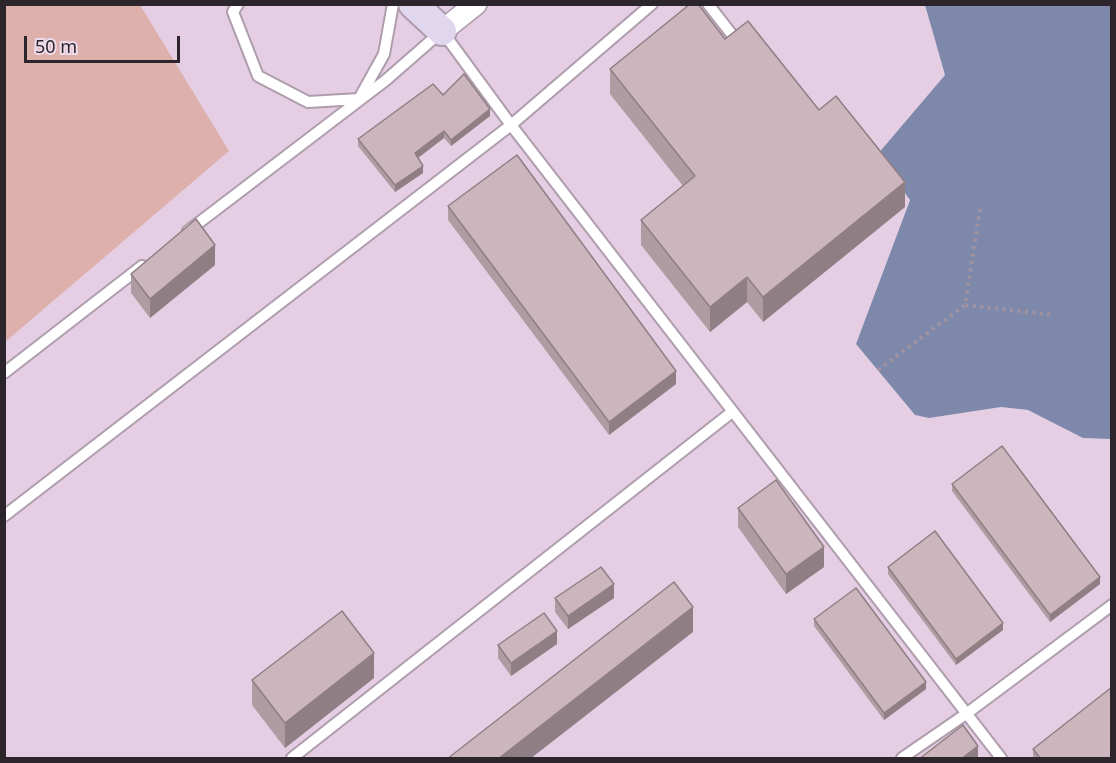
<!DOCTYPE html>
<html>
<head>
<meta charset="utf-8">
<style>
	body { margin:0 }
	#map { position:relative; width:1116px; height:763px; overflow:hidden; background:#eddbeb; font-family:"Noto Sans",sans-serif }
	canvas { display:block }
	.frame { position:absolute; inset:0; border:6px solid #2c252b; pointer-events:none }
	.scale { position:absolute; left:24px; top:36px; width:156px; height:27px; box-sizing:border-box; border:3px solid #2c252b; border-top:0; padding-left:8px; font-size:18px; line-height:21px; white-space:nowrap; color:#2c252b; -webkit-text-stroke:4px #eddbeb; paint-order:stroke }
</style>
</head>
<body>
<div id="map">
<canvas width="1116" height="763"></canvas>
<div class="frame"></div>
<div class="scale">50 m</div>
</div>
<script>
const g = document.querySelector('canvas').getContext('2d');
g.lineJoin = 'round';
function fillPath(path, color) {
  g.fillStyle = color;
  g.fill(path, 'evenodd');
}
function toPath(rows) {
  const path = new Path2D();
  for (const r of rows) {
    path.moveTo(r[0], r[1]);
    for (let i = 2; i < r.length; i += 2) path.lineTo(r[i], r[i + 1]);
  }
  return path;
}
function strokePath(path, color, width, dash) {
  g.strokeStyle = color;
  g.lineWidth = width;
  g.lineCap = dash ? 'butt' : 'round';
  g.setLineDash(dash || []);
  g.stroke(path);
}
fillPath(toPath([
	[4,5,925,5,945,75,877,155,910,199,856,344,915,415,929,418,1001,407,1028,410,1083,438,1111,439,1111,758,5,758]
]), '#e5cee3');
fillPath(toPath([
	[5,4,140,5,229,151,5,342]
]), '#ddb0ac');
fillPath(toPath([
	[925,5,1111,5,1111,439,1083,438,1028,410,1001,407,929,418,915,415,856,344,910,200,877,155,945,75]
]), '#7e88ab');
const service = toPath([
	[238,4,233,12,258,76,308,102,359,99,384,54,393,4],
	[708,4,733,36],
	[188,231,386,80,442,31,511,125,1001,758],
	[4,373,142,266],
	[4,516,511,125,652,4],
	[292,758,732,412],
	[902,758,966,714,1112,605]
]);
const minor = toPath([
	[442,31,476,4]
]);
const secondary = toPath([
	[413,4,442,31]
]);
strokePath(service, '#ae9dad', 14);
strokePath(minor, '#ae9dad', 24);
strokePath(secondary, '#ae9dad', 32);
strokePath(toPath([
	[980,209,965,305,1054,315],
	[878,370,965,305]
]), '#a0939f', 4, [3, 4.5]);
strokePath(service, '#fff', 10);
strokePath(minor, '#fff', 21);
strokePath(secondary, '#e0d7ef', 28);
fillPath(toPath([
	[725,39,819,110,905,207,763,322,747,302,710,332,641,245,641,220,683,186,610,94,610,69],
	[443,95,490,116,451,146,444,138,418,158,423,173,395,192,358,146,358,139],
	[448,206,676,384,609,435,448,220],
	[215,265,150,318,131,293,131,274],
	[952,484,1100,584,1050,622,952,491],
	[738,508,824,567,786,594,738,527],
	[888,567,1003,630,956,665,888,574],
	[555,598,614,598,568,629,555,612],
	[814,619,926,689,884,720,814,626],
	[557,644,511,676,498,658,498,645],
	[374,678,285,748,252,705,252,680],
	[1033,749,1112,759,1036,759,1033,756]
]), '#af9ca2');
fillPath(toPath([
	[490,109,490,116,451,146,451,140],
	[444,131,444,138,415,160,415,153],
	[423,166,423,173,395,192,395,185],
	[905,182,905,207,763,322,763,297],
	[215,245,215,265,150,318,150,299],
	[747,277,747,302,710,332,710,307],
	[676,371,676,384,609,435,609,422],
	[824,547,824,567,786,594,786,574],
	[1100,577,1100,584,1050,622,1050,615],
	[614,584,614,598,568,629,568,616],
	[693,607,693,632,530,759,498,759],
	[1003,623,1003,630,956,665,956,659],
	[557,631,557,644,511,676,511,663],
	[374,653,374,678,285,748,285,723],
	[926,682,926,689,884,720,884,713],
	[978,746,978,759,961,759]
]), '#8f7f84');
const building = toPath([
	[690,4,698,4,725,39,748,21,819,110,836,96,905,182,763,297,747,277,710,307,641,220,695,176,610,69,690,4],
	[464,74,490,109,451,140,444,131,415,153,423,166,395,185,358,139,433,84,443,95,464,74],
	[517,155,676,371,609,422,448,206,517,155],
	[196,219,215,245,150,299,131,274,196,219],
	[1002,446,1100,577,1050,615,952,484,1002,446],
	[776,480,824,547,786,574,738,508,776,480],
	[935,531,1003,623,956,659,888,567,935,531],
	[601,567,614,584,568,616,555,598,601,567],
	[674,582,693,607,498,759,447,759,674,582],
	[856,588,926,682,884,713,814,619,856,588],
	[342,611,374,653,285,723,252,680,342,611],
	[544,613,557,631,511,663,498,645,544,613],
	[1112,687,1112,759,1041,759,1033,749,1112,687],
	[963,725,978,746,961,759,919,759,963,725]
]);
fillPath(building, '#ccb5bc');
strokePath(building, '#8f7f84', 1.5);
</script>
</body>
</html>
